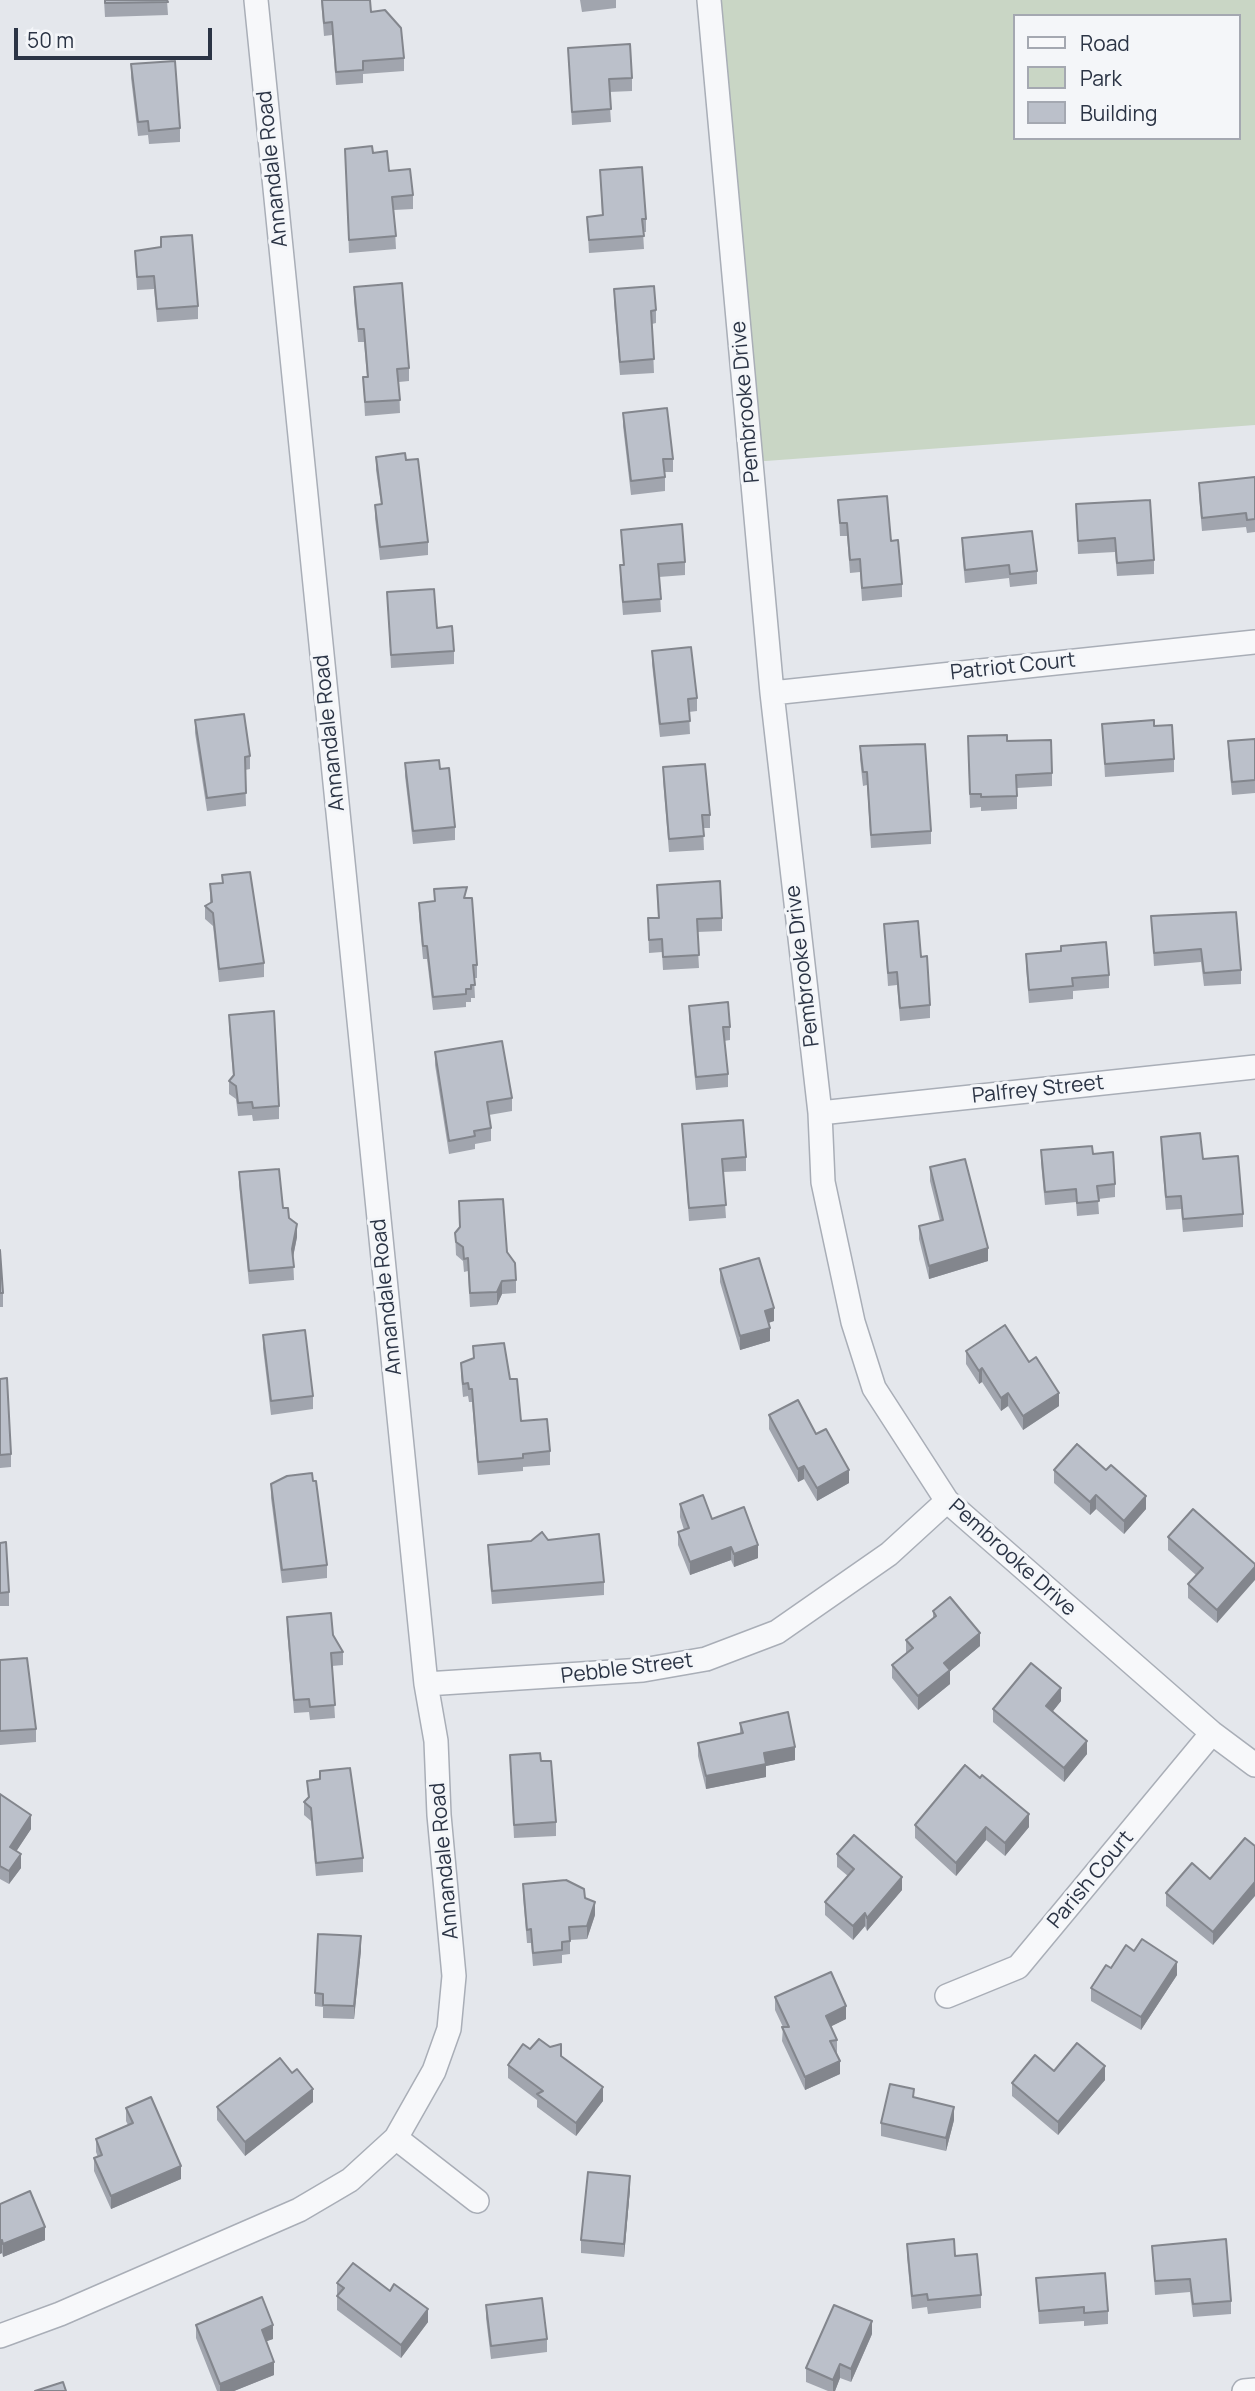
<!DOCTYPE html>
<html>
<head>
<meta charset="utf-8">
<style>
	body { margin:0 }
	#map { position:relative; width:1255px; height:2391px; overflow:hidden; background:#e4e7ec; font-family:Manrope,sans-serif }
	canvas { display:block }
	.legend { position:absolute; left:1013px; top:14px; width:228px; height:126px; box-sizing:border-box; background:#f4f6f9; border:2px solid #a4a8b1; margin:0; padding:9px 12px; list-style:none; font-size:21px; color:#2b3445 }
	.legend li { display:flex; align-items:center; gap:14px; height:35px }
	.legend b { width:35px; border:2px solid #a4a8b1 }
	.scale { position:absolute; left:14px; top:28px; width:198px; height:32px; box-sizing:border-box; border:4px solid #2b3445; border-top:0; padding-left:9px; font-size:21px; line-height:24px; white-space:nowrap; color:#2b3445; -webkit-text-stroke:5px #f4f6f9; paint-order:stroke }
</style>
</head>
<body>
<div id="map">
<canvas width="1255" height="2391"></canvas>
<ul class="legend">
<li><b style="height:9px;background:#f7f8fa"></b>Road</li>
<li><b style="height:19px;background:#c9d6c5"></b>Park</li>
<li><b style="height:19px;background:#bbc0ca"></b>Building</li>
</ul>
<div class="scale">50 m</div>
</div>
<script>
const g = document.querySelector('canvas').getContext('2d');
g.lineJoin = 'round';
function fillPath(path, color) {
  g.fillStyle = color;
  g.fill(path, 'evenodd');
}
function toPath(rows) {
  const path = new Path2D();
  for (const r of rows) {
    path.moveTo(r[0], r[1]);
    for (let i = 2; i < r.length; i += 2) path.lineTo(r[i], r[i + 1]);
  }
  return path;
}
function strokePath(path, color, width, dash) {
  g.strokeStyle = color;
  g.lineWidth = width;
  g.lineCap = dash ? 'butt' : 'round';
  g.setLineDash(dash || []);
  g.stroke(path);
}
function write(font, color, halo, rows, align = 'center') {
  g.font = font + ' Manrope,sans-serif';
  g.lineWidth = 6;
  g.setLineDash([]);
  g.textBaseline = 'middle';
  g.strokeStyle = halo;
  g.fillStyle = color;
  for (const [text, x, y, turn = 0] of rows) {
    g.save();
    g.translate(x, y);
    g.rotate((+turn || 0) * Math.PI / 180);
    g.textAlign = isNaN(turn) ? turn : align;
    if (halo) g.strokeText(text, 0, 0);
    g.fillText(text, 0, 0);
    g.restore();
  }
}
fillPath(toPath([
	[706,0,1255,0,1255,425,752,462],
	[1015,16,1239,16,1239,138,1015,138]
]), '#c9d6c5');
const street = toPath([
	[709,0,772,693,820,1113,823,1182,853,1322,874,1388,947,1501,1212,1733,1255,1765],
	[772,693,1255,642],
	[820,1113,1255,1067],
	[426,1684,643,1670,706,1659,777,1632,889,1554,947,1501],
	[947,1996,1018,1967,1212,1733],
	[396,2138,477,2201],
	[0,2336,60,2314,299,2210,350,2180,396,2138,434,2071,449,2029,454,1976,439,1815,436,1741,426,1684,256,0],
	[1244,2391,1255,2390]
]);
strokePath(street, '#a9aeb7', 26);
strokePath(street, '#f7f8fa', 23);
fillPath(toPath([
	[104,0,167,0,168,15,105,17],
	[321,0,370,0,371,12,404,58,404,71,363,74,363,83,336,85,332,35,324,36],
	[580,0,616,0,616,8,582,12],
	[568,48,632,78,632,91,609,92,611,122,572,125],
	[131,64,180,128,180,142,149,144,148,135,138,136,131,78],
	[345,149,389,171,413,195,413,209,394,210,396,249,349,253],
	[600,170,646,219,646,232,643,232,644,249,589,253,587,217,602,215],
	[161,237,198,306,198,319,157,322,154,289,137,290,135,251,161,248],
	[354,287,409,368,409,381,399,382,400,413,365,416,363,377,367,377,364,342,358,342,354,301],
	[614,289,656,310,656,323,652,324,654,373,620,375,614,302],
	[623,413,673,459,673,472,665,472,665,491,631,495,623,426],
	[376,457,428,542,428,555,380,560,375,518,375,505,381,504,376,470],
	[1255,477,1255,532,1247,533,1246,527,1202,531,1199,496,1199,483],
	[838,500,891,541,902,584,902,597,862,601,860,572,850,573,847,536,840,536],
	[1076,504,1154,560,1154,574,1117,576,1115,552,1078,554],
	[621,530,685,562,685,575,659,577,661,612,623,615,620,578,620,565,623,565],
	[962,538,1037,571,1037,584,1010,587,1009,578,965,583,962,551],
	[387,592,454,651,454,664,391,668],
	[652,651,697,698,697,711,689,712,690,734,660,737,652,664],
	[195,720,250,756,250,769,245,770,246,806,207,811,195,733],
	[1102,724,1154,726,1174,759,1174,772,1105,777],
	[1255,739,1255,793,1232,795,1228,754,1228,741],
	[1007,741,1052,773,1052,786,1017,788,1017,809,981,811,981,807,970,808,968,750],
	[860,746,931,831,931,844,871,848,867,785,863,786,860,759],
	[405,763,440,769,455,827,455,840,413,844,405,776],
	[663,767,710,815,710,828,703,828,704,850,669,852,663,780],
	[222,875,264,963,264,977,219,982,213,926,205,919,205,906,210,903,210,884,222,883],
	[657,885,722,918,722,931,697,932,699,968,663,970,662,952,649,953,648,918,658,918],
	[434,889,467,898,477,965,477,978,474,978,475,998,471,998,471,1002,466,1002,466,1007,433,1010,427,959,423,959,419,916,419,903,434,901],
	[1151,916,1241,970,1241,984,1204,986,1201,962,1154,966],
	[884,924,921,957,930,1005,930,1018,900,1021,897,985,888,986],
	[1026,954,1109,975,1109,988,1073,991,1073,999,1029,1003,1026,967],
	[689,1006,730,1027,730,1040,724,1041,728,1074,728,1087,696,1090,689,1019],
	[229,1015,279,1106,279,1119,253,1121,252,1115,238,1116,236,1099,229,1094,229,1081,233,1076,229,1028],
	[435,1052,512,1098,512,1111,489,1115,491,1128,491,1141,475,1144,475,1149,449,1154,435,1065],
	[682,1124,746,1157,746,1171,723,1172,726,1218,689,1221],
	[1161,1137,1203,1159,1243,1214,1243,1227,1183,1232,1181,1209,1166,1210,1161,1150],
	[1041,1150,1115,1184,1115,1197,1098,1199,1099,1214,1077,1216,1076,1202,1045,1205,1041,1163],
	[930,1167,988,1261,929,1279,919,1239,919,1226,940,1221,930,1181],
	[239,1172,283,1208,289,1218,297,1237,293,1257,294,1280,249,1284,239,1185],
	[459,1201,507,1252,516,1280,516,1293,502,1294,497,1305,470,1307,468,1271,464,1272,463,1261,456,1255,455,1233,460,1228],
	[0,1250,3,1293,3,1307,0,1307],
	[720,1269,774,1321,768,1323,770,1341,740,1350,720,1282],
	[263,1335,313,1396,313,1409,271,1415,263,1348],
	[473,1346,510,1379,521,1421,550,1451,550,1465,523,1467,523,1471,478,1475,472,1402,469,1402,468,1396,463,1397,461,1376,461,1363,473,1359],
	[966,1351,1029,1362,1059,1406,1023,1430,1008,1406,1001,1411,982,1382,979,1384,966,1364],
	[0,1379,11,1454,11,1467,0,1468],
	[769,1415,816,1434,849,1483,817,1501,804,1479,798,1482,769,1429],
	[1054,1470,1146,1509,1124,1534,1096,1509,1090,1515,1054,1483],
	[271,1484,327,1565,327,1578,282,1583,271,1498],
	[680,1504,712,1519,758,1558,734,1567,731,1560,690,1575,678,1545,678,1532,684,1530,680,1517],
	[1168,1537,1255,1564,1217,1623,1188,1598,1188,1584,1196,1575,1168,1550],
	[548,1540,604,1582,604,1595,492,1604,488,1558,488,1545],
	[0,1543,9,1592,9,1606,0,1606],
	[933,1611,980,1646,950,1671,950,1684,918,1710,892,1678,892,1665,906,1653,906,1640,933,1619],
	[287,1617,333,1635,343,1652,343,1665,332,1666,335,1718,310,1720,309,1712,294,1713,287,1630],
	[0,1660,36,1729,36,1742,0,1745],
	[1061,1701,1052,1712,1087,1754,1064,1782,993,1722,993,1709],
	[740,1723,795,1760,766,1766,766,1777,706,1789,698,1756,698,1743,740,1734],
	[510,1755,541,1761,556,1822,556,1836,514,1838],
	[320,1771,363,1858,363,1872,316,1876,311,1821,304,1815,304,1802,308,1798,307,1781,320,1779],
	[0,1794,31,1829,16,1851,21,1868,9,1884,0,1879],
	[915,1825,1029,1827,1005,1856,986,1840,956,1876,915,1838],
	[1245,1838,1213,1945,1166,1906,1166,1893,1210,1879],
	[837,1854,902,1890,867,1931,865,1926,853,1940,825,1915,825,1902,848,1876,837,1867],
	[523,1884,585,1898,595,1915,587,1939,570,1940,570,1954,562,1955,562,1963,533,1966,531,1943,527,1943,523,1897],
	[361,1950,354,2019,323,2018,323,2007,315,2006,315,1993],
	[1134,1951,1177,1975,1141,2030,1091,2001,1091,1988,1111,1968],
	[775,1997,846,2019,831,2026,837,2040,837,2053,836,2053,840,2074,805,2090,782,2041,783,2027,775,2010],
	[530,2049,561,2056,603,2101,576,2136,537,2107,537,2100,508,2078,508,2065],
	[1054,2071,1105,2080,1058,2135,1012,2096,1012,2083],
	[313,2102,245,2156,217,2120,217,2107],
	[126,2108,181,2179,111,2209,94,2171,94,2158,98,2157,96,2152,96,2139,128,2125,126,2121],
	[954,2120,946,2151,881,2136,881,2123],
	[630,2189,624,2257,581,2253,581,2240],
	[0,2204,45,2240,3,2257,2,2253,0,2254],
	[907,2244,955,2256,981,2295,981,2308,928,2314,927,2307,912,2309,907,2257],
	[1152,2246,1231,2301,1231,2314,1193,2317,1190,2292,1155,2295],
	[1036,2278,1108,2311,1108,2324,1084,2326,1084,2321,1039,2324],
	[337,2283,428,2322,401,2358,337,2310],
	[486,2305,547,2339,547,2352,491,2359,486,2318],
	[196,2325,273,2339,266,2341,274,2375,234,2391,217,2391,196,2338],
	[872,2334,851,2382,840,2378,835,2391,828,2391,806,2382,806,2368]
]), '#a1a5ae');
fillPath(toPath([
	[297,1224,297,1237,292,1262,292,1249],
	[988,1248,988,1261,929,1279,929,1266],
	[502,1281,502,1294,497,1305,497,1292],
	[774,1308,774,1321,765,1324,765,1311],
	[770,1328,770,1341,740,1350,740,1336],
	[982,1368,982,1382,979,1384,979,1371],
	[1008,1393,1008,1406,1001,1411,1001,1398],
	[1059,1393,1059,1406,1023,1430,1023,1416],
	[804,1466,804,1479,798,1482,798,1469],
	[849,1470,849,1483,817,1501,817,1488],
	[1096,1495,1096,1509,1090,1515,1090,1502],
	[1146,1496,1146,1509,1124,1534,1124,1521],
	[758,1545,758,1558,734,1567,734,1554],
	[731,1547,731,1560,690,1575,690,1562],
	[1255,1567,1255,1580,1217,1623,1217,1610],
	[980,1633,980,1646,950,1671,950,1684,918,1710,918,1696,944,1663],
	[1061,1688,1061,1701,1046,1720,1046,1706],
	[1087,1741,1087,1754,1064,1782,1064,1768],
	[795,1747,795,1760,766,1766,766,1777,706,1789,706,1776,764,1753],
	[1029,1814,1029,1827,1005,1856,1005,1843],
	[31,1815,31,1829,10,1861,10,1847],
	[986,1827,986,1840,956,1876,956,1863],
	[21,1854,21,1868,9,1884,9,1871],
	[902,1877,902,1890,867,1931,867,1918],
	[1255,1882,1255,1896,1213,1945,1213,1932],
	[595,1902,595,1915,587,1939,587,1926],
	[865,1913,865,1926,853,1940,853,1926],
	[361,1936,361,1950,354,2019,354,2006],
	[1177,1962,1177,1975,1141,2030,1141,2017],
	[846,2006,846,2019,826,2029,826,2016],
	[840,2061,840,2074,805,2090,805,2077],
	[1105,2066,1105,2080,1058,2135,1058,2122],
	[603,2087,603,2101,576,2136,576,2123],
	[313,2089,313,2102,245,2156,245,2142],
	[954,2107,954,2120,946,2151,946,2138],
	[181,2166,181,2179,111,2209,111,2196],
	[630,2176,630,2189,624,2257,624,2244],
	[45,2227,45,2240,3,2257,3,2244],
	[2,2240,2,2253,0,2254,0,2241],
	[428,2309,428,2322,401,2358,401,2345],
	[872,2321,872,2334,851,2382,851,2369],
	[273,2325,273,2339,262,2343,262,2330],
	[274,2362,274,2375,234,2391,220,2391,220,2384],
	[840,2364,840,2378,835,2391,833,2391,833,2380]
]), '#83868d');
const building = toPath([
	[105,0,167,0,168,2,105,3,105,0],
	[322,0,370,0,371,12,385,10,401,28,404,58,363,61,363,70,336,72,332,22,324,23,322,0],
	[630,44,632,78,609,79,611,109,572,112,568,48,630,44],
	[175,61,180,128,149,131,148,121,138,122,131,64,175,61],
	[372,146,373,153,387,151,389,171,410,169,413,195,392,197,396,236,349,240,345,149,372,146],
	[642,167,646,219,642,219,644,236,589,240,587,217,603,215,600,170,642,167],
	[192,235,198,306,157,309,154,276,137,277,135,251,161,247,161,237,192,235],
	[402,283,409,368,397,369,400,400,365,402,363,377,368,377,364,329,358,329,354,287,402,283],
	[654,286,656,310,651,311,654,359,620,362,614,289,654,286],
	[667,408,673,459,663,459,665,477,631,481,623,413,667,408],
	[405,453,406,460,418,459,428,542,380,547,375,505,382,504,376,457,405,453],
	[1255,477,1255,519,1247,520,1246,513,1202,518,1199,483,1255,477],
	[887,496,891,541,898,540,902,584,862,588,860,559,850,560,847,523,840,523,838,500,887,496],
	[1150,500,1154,560,1117,563,1115,538,1078,541,1076,504,1150,500],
	[682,524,685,562,658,564,661,599,623,602,620,565,624,565,621,530,682,524],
	[1032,531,1037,571,1010,574,1009,565,965,570,962,538,1032,531],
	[434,589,437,628,452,626,454,651,391,655,387,592,434,589],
	[691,647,697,698,688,699,690,721,660,724,652,651,691,647],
	[244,714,250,756,245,757,246,793,207,798,195,720,244,714],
	[1154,720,1154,726,1172,725,1174,759,1105,764,1102,724,1154,720],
	[1007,735,1007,741,1051,740,1052,773,1016,775,1017,796,981,797,981,794,970,794,968,736,1007,735],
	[1255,739,1255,780,1232,782,1228,741,1255,739],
	[925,744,931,831,871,835,867,772,863,772,860,746,925,744],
	[439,760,440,769,449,768,455,827,413,831,405,763,439,760],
	[705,764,710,815,702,815,704,836,669,839,663,767,705,764],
	[250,872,264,963,219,969,213,913,205,906,212,902,210,884,223,883,222,875,250,872],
	[720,881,722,918,697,919,699,955,663,957,662,939,649,940,648,918,659,918,657,885,720,881],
	[467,887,464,898,472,898,477,965,473,965,475,985,471,985,471,989,466,989,466,994,433,997,427,946,423,946,419,903,435,901,434,889,467,887],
	[1236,912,1241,970,1204,973,1201,949,1154,953,1151,916,1236,912],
	[918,921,921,957,927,956,930,1005,900,1008,897,972,888,973,884,924,918,921],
	[1106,942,1109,975,1072,978,1073,986,1029,990,1026,954,1061,951,1061,946,1106,942],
	[728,1002,730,1027,723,1027,728,1074,696,1077,689,1006,728,1002],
	[274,1011,279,1106,253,1108,252,1102,238,1103,236,1086,229,1081,234,1075,229,1015,274,1011],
	[502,1041,512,1098,487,1102,491,1128,474,1131,475,1136,449,1141,435,1052,502,1041],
	[743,1120,746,1157,722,1159,726,1205,689,1208,682,1124,743,1120],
	[1200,1133,1203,1159,1238,1156,1243,1214,1183,1219,1181,1196,1166,1197,1161,1137,1200,1133],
	[1092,1146,1093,1154,1113,1152,1115,1184,1097,1186,1099,1201,1077,1203,1076,1189,1045,1192,1041,1150,1092,1146],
	[965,1159,988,1248,929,1266,919,1226,943,1220,930,1167,965,1159],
	[279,1169,283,1208,288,1208,289,1218,297,1224,292,1249,294,1267,249,1271,239,1172,279,1169],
	[503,1199,507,1252,515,1263,516,1280,502,1281,497,1292,470,1293,468,1258,464,1259,463,1247,456,1242,455,1233,460,1227,459,1201,503,1199],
	[0,1250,3,1293,0,1293,0,1250],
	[759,1258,774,1308,765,1311,770,1328,740,1336,720,1269,759,1258],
	[1005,1325,1029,1362,1036,1357,1059,1393,1023,1416,1008,1393,1001,1398,982,1368,979,1371,966,1351,1005,1325],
	[305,1330,313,1396,271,1401,263,1335,305,1330],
	[504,1343,510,1379,517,1379,521,1421,547,1419,550,1451,523,1454,523,1458,478,1462,472,1389,469,1389,468,1383,463,1384,461,1363,474,1358,473,1346,504,1343],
	[7,1378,11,1454,0,1455,0,1379,7,1378],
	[798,1400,816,1434,826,1429,849,1470,817,1488,804,1466,798,1469,769,1415,798,1400],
	[1077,1444,1106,1470,1111,1465,1146,1496,1124,1521,1096,1495,1090,1502,1054,1470,1077,1444],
	[312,1473,313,1481,316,1481,327,1565,282,1570,271,1484,287,1476,312,1473],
	[703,1495,712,1519,744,1507,758,1545,734,1554,731,1547,690,1562,678,1532,689,1528,680,1504,703,1495],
	[1193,1509,1255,1564,1255,1567,1217,1610,1188,1584,1203,1568,1168,1537,1193,1509],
	[542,1532,548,1540,599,1534,604,1582,492,1591,488,1545,531,1541,542,1532],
	[6,1542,9,1592,0,1593,0,1543,6,1542],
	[950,1597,980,1633,944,1663,950,1670,918,1696,892,1665,913,1648,906,1640,936,1616,933,1611,950,1597],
	[331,1613,333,1635,343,1652,331,1653,335,1705,310,1707,309,1699,294,1700,287,1617,331,1613],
	[27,1658,36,1729,0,1731,0,1660,27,1658],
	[1031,1663,1061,1688,1046,1706,1087,1741,1064,1768,993,1709,1031,1663],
	[788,1712,795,1747,764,1753,766,1764,706,1776,698,1743,743,1733,740,1723,788,1712],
	[540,1753,541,1761,551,1761,556,1822,514,1825,510,1755,540,1753],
	[965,1765,980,1778,982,1775,1029,1814,1005,1843,986,1827,956,1863,915,1825,965,1765],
	[350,1768,363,1858,316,1863,311,1808,304,1802,309,1797,307,1781,320,1779,320,1771,350,1768],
	[0,1794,31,1815,10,1847,21,1854,9,1871,0,1866,0,1794],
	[854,1835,902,1877,867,1918,865,1913,853,1926,825,1902,854,1869,837,1854,854,1835],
	[1245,1838,1255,1846,1255,1882,1213,1932,1166,1893,1192,1863,1210,1879,1245,1838],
	[566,1880,584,1889,585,1898,595,1902,587,1926,569,1927,570,1941,562,1942,562,1950,533,1953,531,1929,527,1930,523,1884,566,1880],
	[318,1934,361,1936,354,2006,323,2005,323,1994,315,1993,318,1934],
	[1142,1939,1177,1962,1141,2017,1091,1988,1106,1965,1111,1968,1126,1945,1134,1951,1142,1939],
	[831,1972,846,2006,826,2016,837,2040,830,2041,840,2061,805,2077,782,2027,789,2027,775,1997,831,1972],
	[539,2039,550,2047,561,2044,561,2056,603,2087,576,2123,537,2094,543,2091,508,2065,523,2044,530,2049,539,2039],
	[1077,2043,1105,2066,1058,2122,1012,2083,1035,2055,1054,2071,1077,2043],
	[280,2058,292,2073,297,2069,313,2089,245,2142,217,2107,280,2058],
	[890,2084,914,2089,913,2097,954,2107,946,2138,881,2123,890,2084],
	[151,2097,181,2166,111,2196,94,2158,102,2155,96,2139,133,2123,126,2108,151,2097],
	[588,2172,630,2176,624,2244,581,2240,588,2172],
	[30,2191,45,2227,3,2244,2,2240,0,2241,0,2204,30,2191],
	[954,2239,955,2256,977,2254,981,2295,928,2300,927,2294,912,2296,907,2244,954,2239],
	[1226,2239,1231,2301,1193,2304,1190,2279,1155,2281,1152,2246,1226,2239],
	[353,2263,390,2291,394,2284,428,2309,401,2345,337,2296,344,2288,337,2283,353,2263],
	[1105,2273,1108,2311,1084,2313,1084,2307,1039,2311,1036,2278,1105,2273],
	[262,2297,273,2325,262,2330,274,2362,220,2384,196,2325,262,2297],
	[542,2298,547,2339,491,2346,486,2305,542,2298],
	[834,2305,872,2321,851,2369,840,2364,833,2380,806,2368,834,2305],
	[63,2382,66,2391,35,2391,63,2382]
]);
fillPath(building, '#bbc0ca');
strokePath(building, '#83868d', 2);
write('21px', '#2b3445', '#f4f6f9', [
	["Annandale Road",273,169,-96],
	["Pembrooke Drive",746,402,-95],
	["Patriot Court",1013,667,-6],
	["Annandale Road",330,733,-96],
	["Pembrooke Drive",803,966,-97],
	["Palfrey Street",1038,1090,-6],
	["Annandale Road",387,1297,-96],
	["Pembrooke Drive",1012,1558,42],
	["Pebble Street",627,1669,-7],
	["Annandale Road",445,1861,-95],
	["Parish Court",1091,1880,-50]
]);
</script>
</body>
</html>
